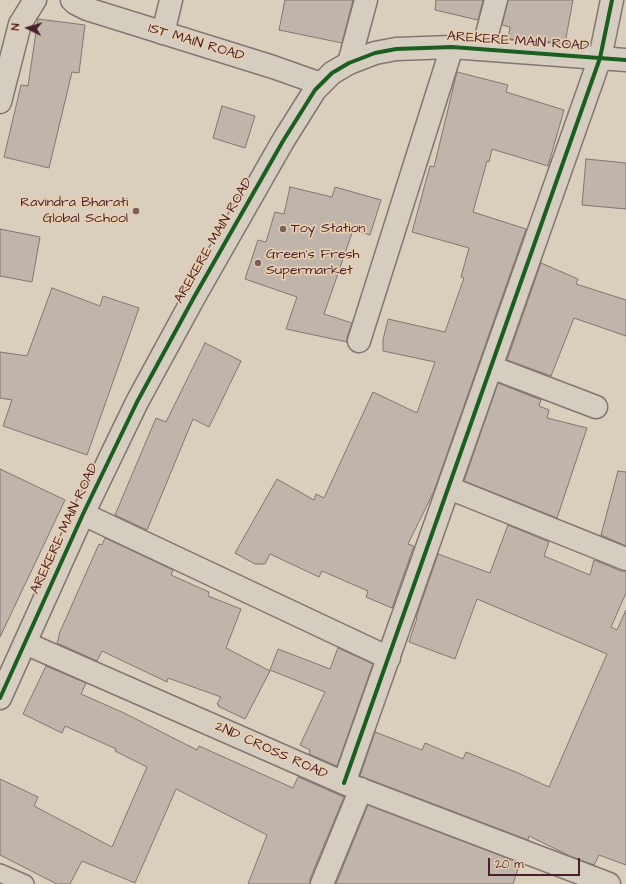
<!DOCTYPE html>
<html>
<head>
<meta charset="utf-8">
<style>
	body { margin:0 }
	#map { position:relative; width:626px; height:884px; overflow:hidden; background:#dacebd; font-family:"Architects Daughter",sans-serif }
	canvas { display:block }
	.north { position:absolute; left:8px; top:8px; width:40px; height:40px; -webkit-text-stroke:3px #e7cfb0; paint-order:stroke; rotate:275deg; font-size:11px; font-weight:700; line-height:16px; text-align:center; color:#4a1f2b }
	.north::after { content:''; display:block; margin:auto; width:14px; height:18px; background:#4a1f2b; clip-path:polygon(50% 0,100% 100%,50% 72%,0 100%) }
	.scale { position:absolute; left:488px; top:858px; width:92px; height:18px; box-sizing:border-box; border:2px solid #4a1f2b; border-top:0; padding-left:5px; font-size:12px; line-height:14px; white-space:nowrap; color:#4a1f2b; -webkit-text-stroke:3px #e7cfb0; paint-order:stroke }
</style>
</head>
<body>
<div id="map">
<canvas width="626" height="884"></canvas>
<div class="north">N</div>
<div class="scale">20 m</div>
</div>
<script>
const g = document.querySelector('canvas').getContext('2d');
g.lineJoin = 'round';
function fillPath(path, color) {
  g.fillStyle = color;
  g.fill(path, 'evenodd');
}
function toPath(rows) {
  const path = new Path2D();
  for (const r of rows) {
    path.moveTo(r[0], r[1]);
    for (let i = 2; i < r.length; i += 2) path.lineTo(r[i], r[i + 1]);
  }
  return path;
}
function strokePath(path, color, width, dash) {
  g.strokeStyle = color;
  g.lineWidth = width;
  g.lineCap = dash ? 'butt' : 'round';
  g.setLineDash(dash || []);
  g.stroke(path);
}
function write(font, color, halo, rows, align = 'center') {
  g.font = font + ' "Architects Daughter",sans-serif';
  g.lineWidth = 3.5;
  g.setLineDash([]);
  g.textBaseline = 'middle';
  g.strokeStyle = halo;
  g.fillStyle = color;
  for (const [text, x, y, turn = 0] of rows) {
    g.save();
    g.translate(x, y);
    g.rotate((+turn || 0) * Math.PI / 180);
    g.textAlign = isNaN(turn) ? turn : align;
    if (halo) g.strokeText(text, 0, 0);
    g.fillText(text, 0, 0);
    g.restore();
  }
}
const building = toPath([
	[285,0,353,0,342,43,279,30,285,0],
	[436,0,483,0,478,20,435,10,436,0],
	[508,0,573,0,565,43,508,39,510,27,502,25,508,0],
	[38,19,85,25,79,73,72,72,49,168,4,157,21,85,28,86,38,19],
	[457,72,508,85,506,92,564,110,548,166,492,149,489,162,487,161,473,212,526,229,434,491,408,544,414,546,392,608,366,597,368,591,322,571,319,577,270,554,265,564,255,564,235,553,277,479,314,500,316,494,324,498,373,392,417,413,435,362,383,351,383,340,388,319,445,332,464,278,461,277,469,248,412,232,430,166,434,167,457,72],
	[222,106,255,116,245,148,213,138,222,106],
	[586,159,626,163,626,209,582,205,586,159],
	[290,187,332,197,335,187,381,200,370,235,353,230,324,314,352,323,347,337,347,342,286,329,297,297,245,279,258,240,266,242,275,212,284,214,290,187],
	[0,229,40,237,32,282,0,276,0,229],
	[541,263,578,279,576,284,626,300,626,336,574,318,551,376,507,360,541,263],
	[52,288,100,306,103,296,139,308,87,455,3,426,12,400,0,398,0,352,27,356,52,288],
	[205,343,241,361,209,427,193,419,147,530,115,515,156,418,166,422,205,343],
	[498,383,541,400,539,406,549,410,547,418,587,428,557,518,464,481,498,383],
	[0,469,65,500,0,637,0,469],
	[618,471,626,472,626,546,601,535,618,471],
	[508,525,549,542,544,556,590,575,594,560,621,571,626,571,626,593,611,627,617,630,626,610,626,865,599,855,594,865,570,856,529,836,528,840,360,776,375,732,422,750,425,743,463,759,466,752,518,773,549,787,607,654,477,599,455,659,409,642,417,618,416,618,438,554,490,573,508,525],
	[105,538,173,570,171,575,209,592,208,596,241,609,226,648,270,671,245,719,218,706,219,705,217,704,221,697,168,678,167,682,102,651,97,661,57,643,59,637,59,634,99,544,102,545,105,538],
	[338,648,373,664,337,766,309,754,310,750,300,745,325,692,270,670,278,649,330,669,338,648],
	[46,666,86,683,81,694,124,713,197,750,199,746,293,788,298,777,344,797,310,879,310,884,248,884,267,835,176,789,135,883,82,861,70,884,57,884,0,855,0,779,38,797,34,806,112,847,147,767,115,751,116,749,65,726,62,733,23,714,46,666],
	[368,805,520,863,513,884,336,884,368,805]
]);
fillPath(building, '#c0b5aa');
strokePath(building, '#837570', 1);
const lane = toPath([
	[0,873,25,884]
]);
const street = toPath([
	[163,33,171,0],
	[483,49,496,0],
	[349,63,366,0],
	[0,102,20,24,35,0],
	[359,341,452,47],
	[491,367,596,407],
	[449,488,626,559],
	[83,514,389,658],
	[25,643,344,783,609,884],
	[344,783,600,58,612,0],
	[322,884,361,789]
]);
const secondary = toPath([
	[72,0,75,3,87,9,273,67,321,84],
	[0,698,83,514,137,402,193,299,283,141,315,90,332,73,349,63,375,53,396,49,452,47,626,60]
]);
strokePath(lane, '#837570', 20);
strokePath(street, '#837570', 25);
strokePath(secondary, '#837570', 25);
strokePath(lane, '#d6cdc1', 17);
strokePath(street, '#d6cdc1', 22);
strokePath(secondary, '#d6cdc1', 22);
strokePath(toPath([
	[0,698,83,514,137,402,193,299,283,141,315,90,332,73,349,63,375,53,396,49,452,47,626,60],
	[344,783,600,58,612,0]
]), '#1b5e20', 4);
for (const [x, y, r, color] of [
	[136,211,4,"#7c5c5e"],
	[283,229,4,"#7c5c5e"],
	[258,263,4,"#7c5c5e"]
]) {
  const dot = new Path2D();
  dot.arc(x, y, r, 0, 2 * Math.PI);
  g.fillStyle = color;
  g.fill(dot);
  strokePath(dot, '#e7cfb0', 1.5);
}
write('14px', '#4a1f2b', '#e7cfb0', [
	["AREKERE MAIN ROAD",518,42,4],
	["1ST MAIN ROAD",196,43,17],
	["AREKERE MAIN ROAD",214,241,-60],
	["AREKERE MAIN ROAD",65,529,-65],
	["2ND CROSS ROAD",271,751,24]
]);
write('14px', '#4a1f2b', '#e7cfb0', [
	["Ravindra Bharati",128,203,"right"],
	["Global School",128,219,"right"],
	["Toy Station",291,229],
	["Green's Fresh",266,255],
	["Supermarket",266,271]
], 'left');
</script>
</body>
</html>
